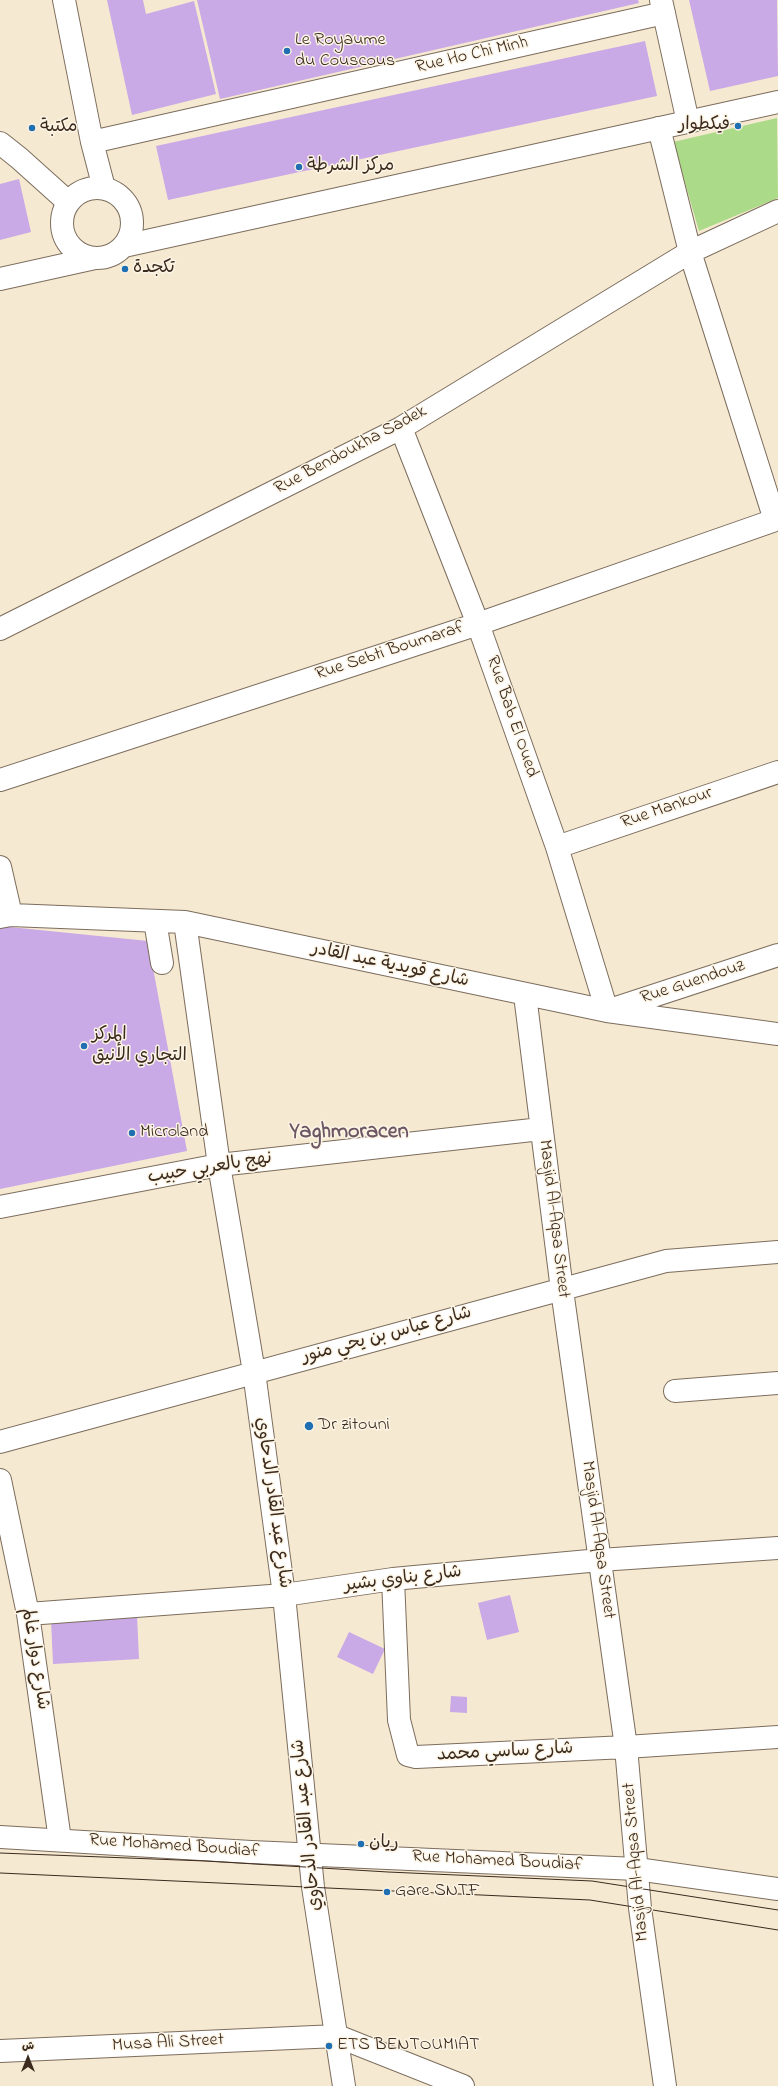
<!DOCTYPE html>
<html>
<head>
<meta charset="utf-8">
<style>
	body { margin:0 }
	#map { position:relative; width:778px; height:2086px; overflow:hidden; background:#f6e9d1; font-family:"Indie Flower","Playpen Sans Arabic",sans-serif }
	canvas { display:block }
	.north { position:absolute; left:8px; top:2038px; width:40px; height:40px; -webkit-text-stroke:3px #fcf5e5; paint-order:stroke; rotate:0deg; font-size:11px; font-weight:700; line-height:16px; text-align:center; color:#3b2a1e }
	.north::after { content:''; display:block; margin:auto; width:14px; height:18px; background:#3b2a1e; clip-path:polygon(50% 0,100% 100%,50% 72%,0 100%) }
</style>
</head>
<body>
<div id="map">
<canvas width="778" height="2086"></canvas>
<div class="north">ش</div>
</div>
<script>
const g = document.querySelector('canvas').getContext('2d');
g.lineJoin = 'round';
function fillPath(path, color) {
  g.fillStyle = color;
  g.fill(path, 'evenodd');
}
function toPath(rows) {
  const path = new Path2D();
  for (const r of rows) {
    if (r.length === 3) {
      path.moveTo(r[0] + r[2], r[1]);
      path.arc(r[0], r[1], r[2], 0, 2 * Math.PI);
      continue;
    }
    path.moveTo(r[0], r[1]);
    for (let i = 2; i < r.length; i += 2) path.lineTo(r[i], r[i + 1]);
  }
  return path;
}
function strokePath(path, color, width, dash) {
  g.strokeStyle = color;
  g.lineWidth = width;
  g.lineCap = dash ? 'butt' : 'round';
  g.setLineDash(dash || []);
  g.stroke(path);
}
function write(font, color, halo, rows, align = 'center') {
  g.font = font + ' "Indie Flower","Playpen Sans Arabic",sans-serif';
  g.lineWidth = 3;
  g.setLineDash([]);
  g.textBaseline = 'middle';
  g.strokeStyle = halo;
  g.fillStyle = color;
  for (const [text, x, y, turn = 0] of rows) {
    g.save();
    g.translate(x, y);
    g.rotate((+turn || 0) * Math.PI / 180);
    g.textAlign = isNaN(turn) ? turn : align;
    if (halo) g.strokeText(text, 0, 0);
    g.fillText(text, 0, 0);
    g.restore();
  }
}
fillPath(toPath([
	[777,118,778,198,699,231,673,142]
]), '#abdb88');
fillPath(toPath([
	[107,0,143,0,146,14,194,1,216,94,132,115],
	[197,0,638,0,639,3,220,99],
	[689,0,777,0,778,76,710,91],
	[645,41,657,96,168,200,156,146],
	[19,179,31,232,0,240,0,184],
	[0,926,148,941,187,1151,0,1189],
	[510,1595,519,1632,487,1640,478,1603],
	[137,1616,139,1659,53,1664,51,1620],
	[349,1632,385,1649,373,1674,337,1657],
	[451,1696,467,1697,467,1713,450,1712]
]), '#c9a9e6');
const minor = toPath([
	[64,0,92,142,104,188],
	[661,0,688,122],
	[659,128,690,252,775,520],
	[92,142,664,13],
	[0,143,19,158,68,202],
	[401,428,478,624,557,847,607,1011,778,955],
	[0,629,401,428,690,252,778,211],
	[0,780,478,624,778,519],
	[557,847,778,772],
	[0,867,11,915],
	[0,917,11,915,185,922,607,1011,778,1034],
	[155,921,162,963],
	[185,922,219,1165,254,1372,284,1595,313,1887,344,2086],
	[525,995,562,1290,626,1747,640,1908,665,2086],
	[0,1207,219,1165,541,1129],
	[675,1391,778,1383],
	[0,1442,666,1261,778,1252],
	[0,1480,28,1614,60,1840],
	[393,1579,399,1720,408,1755,416,1757,626,1747,778,1737],
	[28,1614,284,1595,393,1579,600,1560,778,1548],
	[0,2051,337,2036,463,2086]
]);
const major = toPath([
	[97,223,35],
	[124,246,778,102],
	[0,279,95,258],
	[0,1837,251,1852,637,1869,778,1889]
]);
strokePath(minor, '#7c6d5d', 24);
strokePath(major, '#7c6d5d', 24);
strokePath(minor, '#fff', 22);
strokePath(major, '#fff', 22);
strokePath(toPath([
	[0,1853,205,1861,388,1872,592,1881,778,1910],
	[0,1873,590,1900,778,1930]
]), '#3b2a1e', 1);
for (const [x, y, r, color] of [
	[287,51,4,"#1f6fb2"],
	[738,126,4,"#1f6fb2"],
	[32,128,4,"#1f6fb2"],
	[299,167,4,"#1f6fb2"],
	[125,269,4,"#1f6fb2"],
	[84,1046,4,"#1f6fb2"],
	[132,1133,4,"#1f6fb2"],
	[309,1426,5,"#1f6fb2"],
	[361,1844,4,"#1f6fb2"],
	[387,1892,4,"#1f6fb2"],
	[329,2046,4,"#1f6fb2"]
]) {
  const dot = new Path2D();
  dot.arc(x, y, r, 0, 2 * Math.PI);
  g.fillStyle = color;
  g.fill(dot);
  strokePath(dot, '#fcf5e5', 1.5);
}
write('18px', '#3b2a1e', '#fcf5e5', [
	["Le Royaume",295,41],
	["du Couscous",295,62],
	["فيكطوار",730,126,"right"],
	["مكتبة",40,128],
	["مركز الشرطة",307,167],
	["تكجدة",133,269],
	["المركز",92,1036],
	["التجاري الأنيق",92,1057],
	["Microland",140,1133],
	["Dr zitouni",318,1426],
	["ريان",369,1844],
	["Gare SNTF",395,1892],
	["ETS BENTOUMIAT",337,2046]
], 'left');
write('18px', '#3b2a1e', '#fcf5e5', [
	["Rue Ho Chi Minh",472,56,-13],
	["Rue Bendoukha Sadek",351,451,-28],
	["Rue Sebti Boumaraf",390,652,-18],
	["Rue Bab El Oued",511,717,71],
	["Rue Mankour",667,809,-19],
	["شارع قويدية عبد القادر",390,966,12],
	["Rue Guendouz",693,983,-18],
	["نهج بالعربي حبيب",210,1169,-9],
	["Masjid Al-Aqsa Street",553,1219,83],
	["شارع عباس بن يحي منور",387,1336,-15],
	["شارع عبد القادر الدحاوي",272,1503,82],
	["Masjid Al-Aqsa Street",597,1540,82],
	["شارع بناوي بشير",403,1580,-7],
	["شارع دوار غالم",34,1659,81],
	["شارع ساسي محمد",505,1753,-3],
	["شارع عبد القادر الدحاوي",308,1825,-96],
	["Rue Mohamed Boudiaf",174,1847,4],
	["Rue Mohamed Boudiaf",497,1862,3],
	["Masjid Al-Aqsa Street",637,1862,-95],
	["Musa Ali Street",168,2044,-3]
]);
write('bold 22px', '#6d5664', '#fcf5e5', [
	["Yaghmoracen",349,1133]
]);
</script>
</body>
</html>
